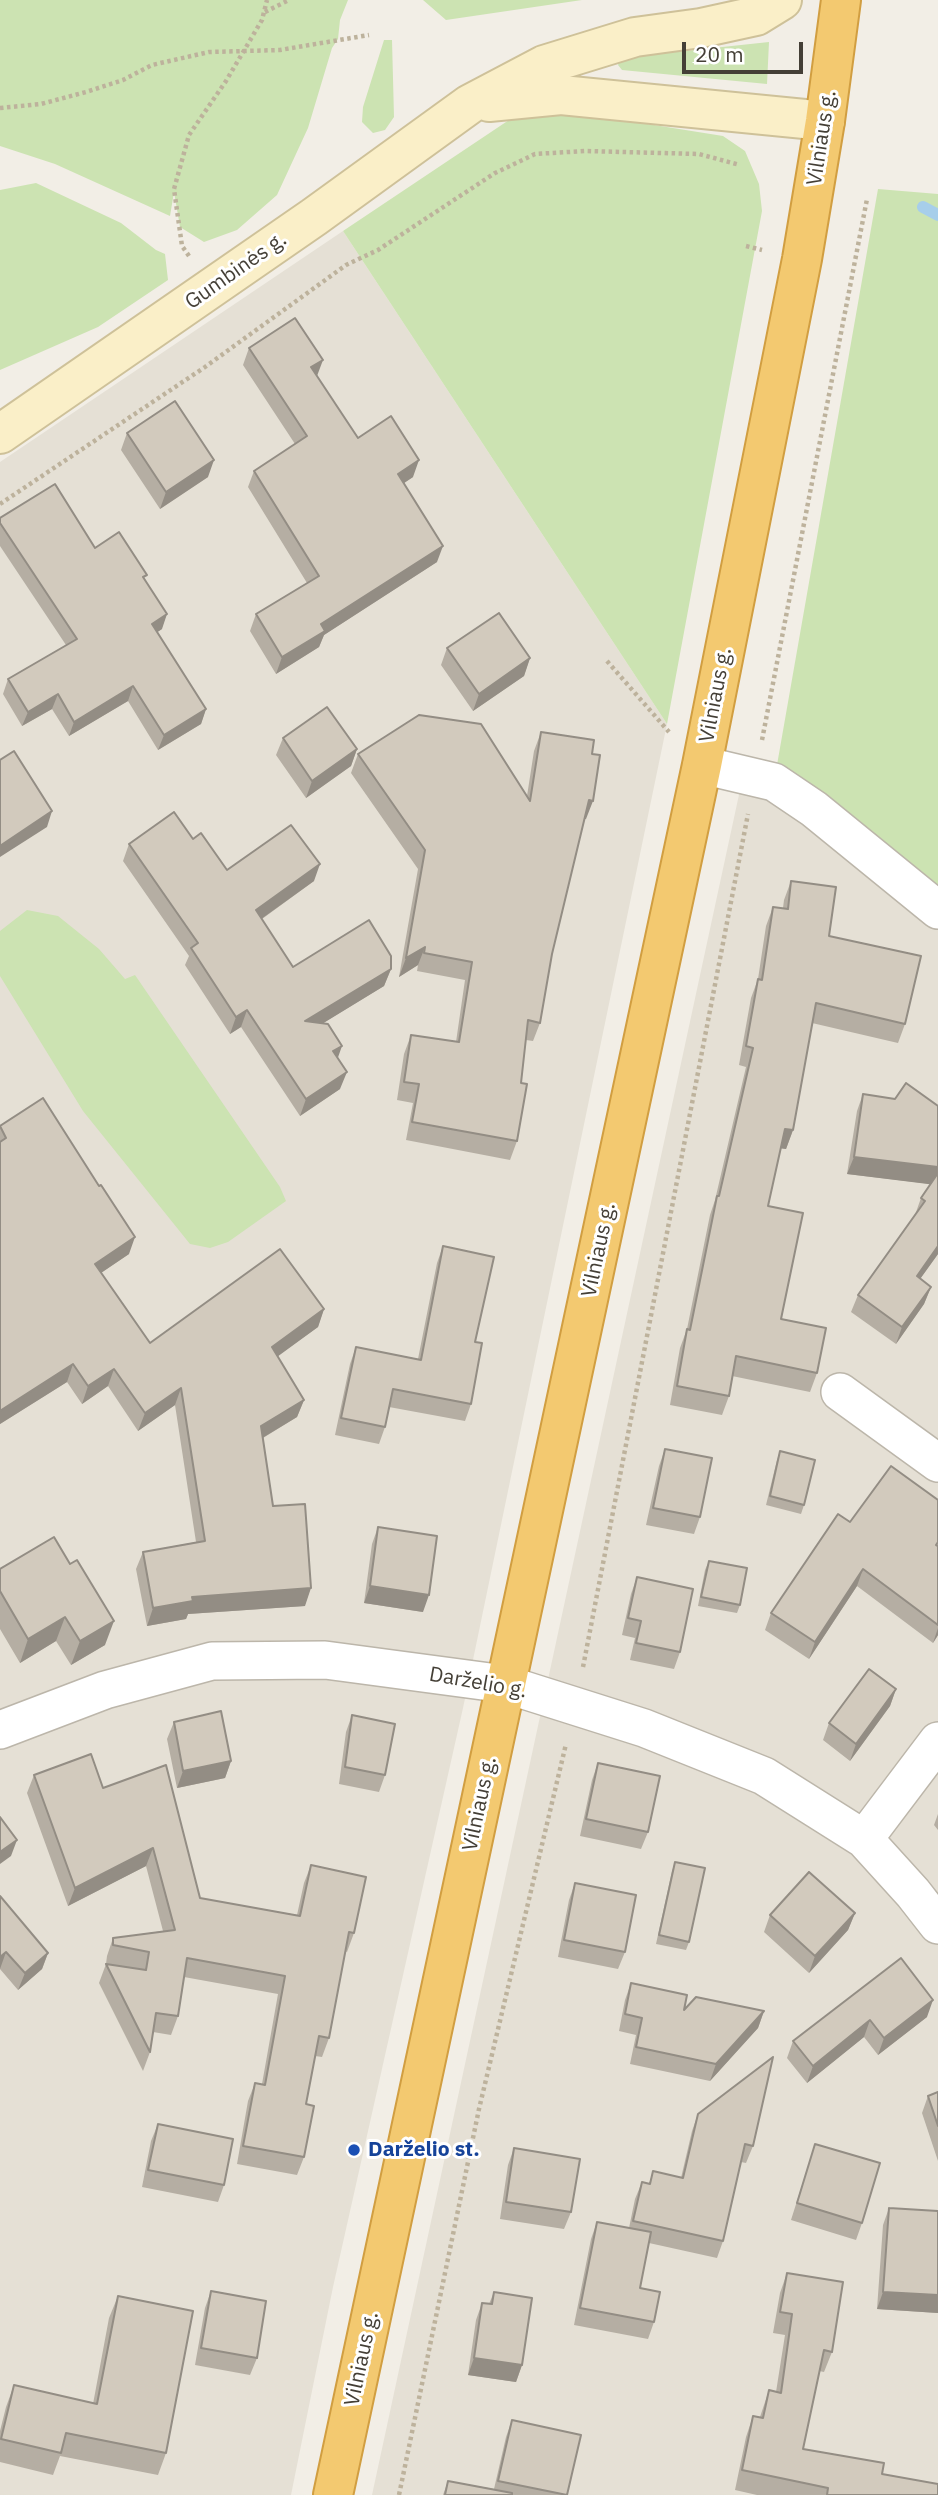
<!DOCTYPE html>
<html>
<head>
<meta charset="utf-8">
<style>
	body { margin:0 }
	#map { position:relative; width:938px; height:2495px; overflow:hidden; background:#f2eee6; font-family:"IBM Plex Sans",sans-serif }
	canvas { display:block }
	.scale { position:absolute; left:682px; top:42px; width:121px; height:32px; box-sizing:border-box; border:4px solid #443f36; border-top:0; padding-left:9px; font-size:21px; line-height:24px; white-space:nowrap; color:#443f36; -webkit-text-stroke:5px #fff; paint-order:stroke }
</style>
</head>
<body>
<div id="map">
<canvas width="938" height="2495"></canvas>
<div class="scale">20 m</div>
</div>
<script>
const g = document.querySelector('canvas').getContext('2d');
g.lineJoin = 'round';
function fillPath(path, color) {
  g.fillStyle = color;
  g.fill(path, 'evenodd');
}
function toPath(rows) {
  const path = new Path2D();
  for (const r of rows) {
    path.moveTo(r[0], r[1]);
    for (let i = 2; i < r.length; i += 2) path.lineTo(r[i], r[i + 1]);
  }
  return path;
}
function strokePath(path, color, width, dash) {
  g.strokeStyle = color;
  g.lineWidth = width;
  g.lineCap = dash ? 'butt' : 'round';
  g.setLineDash(dash || []);
  g.stroke(path);
}
function write(font, color, halo, rows, align = 'center') {
  g.font = font + ' "IBM Plex Sans",sans-serif';
  g.lineWidth = 6;
  g.setLineDash([]);
  g.textBaseline = 'middle';
  g.strokeStyle = halo;
  g.fillStyle = color;
  for (const [text, x, y, turn = 0] of rows) {
    g.save();
    g.translate(x, y);
    g.rotate((+turn || 0) * Math.PI / 180);
    g.textAlign = isNaN(turn) ? turn : align;
    if (halo) g.strokeText(text, 0, 0);
    g.fillText(text, 0, 0);
    g.restore();
  }
}
fillPath(toPath([
	[343,231,667,724,463,1708,333,2287,291,2495,0,2495,0,462],
	[740,790,773,800,938,910,938,2495,372,2495]
]), '#e5e0d5');
fillPath(toPath([
	[0,0,348,0,340,20,338,39,332,48,308,128,277,195,237,230,204,242,180,227,174,192,170,216,55,164,0,146],
	[423,0,582,0,446,20],
	[384,40,392,40,394,117,385,130,373,133,362,122,363,107],
	[769,42,767,84,622,70,618,65,620,60,629,57],
	[557,113,629,121,723,136,745,151,759,184,762,211,667,724,343,231,509,120],
	[36,183,121,223,156,250,165,254,168,280,98,327,0,370,0,190],
	[878,189,938,194,938,910,774,782],
	[27,910,58,916,99,949,125,979,135,975,280,1187,286,1201,228,1242,210,1248,190,1244,83,1111,0,976,0,931]
]), '#cce3b2');
strokePath(toPath([
	[923,207,938,215]
]), '#a7ceea', 12);
const street = toPath([
	[702,765,774,782,814,809,938,910],
	[840,1392,938,1463],
	[0,1730,105,1690,212,1661,325,1660,505,1684,644,1728,764,1776,864,1839,913,1893,938,1925],
	[864,1839,938,1741]
]);
const secondary = toPath([
	[489,102,561,95,825,121],
	[0,434,314,217,470,104,544,65,635,37,701,28,756,16,782,0]
]);
const highway = toPath([
	[333,2495,702,765,802,259,825,121,841,0]
]);
strokePath(street, '#bcb6aa', 40);
strokePath(secondary, '#cec199', 42);
strokePath(highway, '#d19e41', 42);
strokePath(toPath([
	[265,12,289,0],
	[0,108,41,104,86,92,123,80,152,65,209,52,280,50,369,35],
	[746,246,762,250],
	[189,256,182,246,174,189,189,135,226,81,262,20,267,0],
	[0,504,205,367,346,265,378,250,495,173,535,154,585,151,699,154,740,165],
	[607,661,669,732],
	[762,740,867,199],
	[583,1667,748,814],
	[399,2495,479,2109,566,1744]
]), '#bdb29c', 4.5, [3.5, 3.5]);
strokePath(street, '#fff', 37);
strokePath(secondary, '#faefc8', 38);
strokePath(highway, '#f3c970', 38);
fillPath(toPath([
	[249,348,317,376,358,438,413,477,404,483,437,562,324,635,319,647,276,674,250,631,256,614,307,583,248,487,254,471,295,444,243,365],
	[127,433,208,477,160,509,121,450],
	[0,518,95,548,145,579,162,629,157,632,206,709,201,724,158,750,128,701,69,736,52,709,22,726,3,694,8,679,66,645,0,546],
	[447,648,530,658,524,676,473,711,441,665],
	[541,732,586,819,584,819,552,954,540,1023,533,1041,526,1040,521,1083,517,1141,510,1160,406,1140,413,1103,397,1100,404,1054,411,1035,456,1042,465,980,417,971,418,965,399,977,418,869,351,773,358,754,527,796,534,751],
	[283,738,357,749,351,766,306,798,276,755],
	[193,839,227,870,314,881,262,919,293,967,391,969,384,986,323,1023,337,1058,340,1089,300,1116,241,1027,230,1034,185,965,189,956,123,861,129,844],
	[791,881,829,936,905,1024,898,1043,812,1023,793,1130,786,1149,781,1148,768,1206,781,1319,817,1373,810,1392,732,1376,729,1396,722,1415,670,1405,680,1348,687,1329,710,1215,715,1200,746,1067,739,1065,751,998,758,979,766,926,773,907,783,908,784,900],
	[863,1094,938,1106,938,1254,920,1279,931,1287,924,1304,896,1344,851,1312,858,1295,915,1215,921,1198,931,1184,847,1174,857,1111],
	[0,1126,129,1254,101,1273,150,1343,324,1309,318,1327,277,1356,304,1400,297,1417,263,1438,273,1506,305,1606,188,1614,186,1619,147,1626,136,1569,143,1552,196,1542,175,1405,138,1431,108,1386,82,1404,67,1382,0,1424],
	[443,1246,475,1342,471,1404,465,1421,389,1407,385,1427,379,1444,335,1435,350,1364,356,1347,418,1359,437,1263],
	[665,1449,700,1517,694,1534,646,1525,659,1466],
	[780,1451,804,1505,801,1514,766,1505,777,1460],
	[938,1500,938,1635,933,1643,857,1586,809,1659,765,1630,771,1613,850,1522],
	[378,1527,423,1612,364,1603,372,1544],
	[709,1561,740,1605,737,1613,698,1606,705,1570],
	[0,1569,105,1645,71,1665,56,1641,20,1663,0,1629],
	[637,1577,680,1652,674,1669,630,1660,635,1638,622,1635,631,1594],
	[896,1689,890,1706,850,1761,823,1740,829,1723],
	[352,1715,385,1775,379,1792,339,1784,346,1732],
	[174,1722,231,1761,225,1778,177,1788,167,1739],
	[598,1763,648,1832,641,1849,580,1836,592,1780],
	[34,1775,103,1788,200,1898,297,1915,304,1883,311,1865,354,1933,347,1952,345,1951,329,2038,322,2057,315,2056,306,2104,304,2157,297,2175,237,2164,248,2101,255,2083,262,2084,278,1994,184,1977,178,2016,171,2035,153,2032,150,2052,143,2071,99,1983,106,1964,135,1969,106,1964,107,1956,113,1938,163,1931,146,1866,68,1906,27,1793],
	[938,1814,938,1830,934,1825],
	[675,1862,689,1942,686,1950,656,1944,672,1871],
	[575,1883,625,1952,618,1969,558,1957,569,1900],
	[0,1896,48,1953,42,1969,18,1990,0,1969],
	[855,1913,848,1930,809,1973,764,1932,770,1915],
	[901,1958,927,2017,878,2055,864,2037,807,2083,787,2058,793,2041],
	[631,1983,684,2010,764,2011,758,2028,710,2081,630,2064,636,2035,619,2031,625,2000],
	[938,2092,938,2161,922,2113,928,2096],
	[698,2114,753,2146,746,2163,741,2162,723,2241,717,2258,649,2243,640,2288,654,2322,648,2339,574,2325,591,2239,597,2222,629,2228,635,2199,642,2182,649,2184,653,2171,681,2178,692,2131],
	[158,2124,224,2185,218,2202,142,2187,151,2141],
	[815,2144,862,2223,856,2240,791,2220],
	[514,2148,571,2212,564,2229,500,2219,508,2165],
	[889,2208,938,2211,938,2313,877,2309,883,2225],
	[787,2273,832,2352,824,2372,819,2371,803,2449,882,2474,938,2495,757,2495,735,2490,746,2437,753,2416,760,2417,769,2390,776,2392,785,2335,773,2333,780,2293],
	[211,2291,257,2358,250,2375,195,2365,205,2308],
	[494,2292,522,2365,516,2382,468,2375,476,2320,482,2303,489,2304],
	[118,2296,166,2453,158,2475,60,2456,53,2475,0,2462,0,2431,6,2407,14,2385,93,2404,109,2318],
	[512,2420,567,2495,443,2495,448,2481,494,2489,506,2437]
]), '#b5aea3');
fillPath(toPath([
	[323,360,317,376,311,367],
	[214,460,208,477,160,509,166,492],
	[419,460,413,477,392,491,398,474],
	[443,546,437,562,324,635,319,647,276,674,282,657,321,624],
	[167,614,162,629,147,639,152,624],
	[530,658,524,676,473,711,479,694],
	[133,686,128,701,69,736,74,722],
	[58,694,52,709,22,726,28,712],
	[206,709,201,724,158,750,164,735],
	[357,749,351,766,306,798,312,781],
	[589,800,593,801,586,819,582,819],
	[52,811,47,827,0,857,0,846],
	[320,864,314,881,250,927,256,910],
	[425,947,418,965,399,977,406,958],
	[391,969,384,986,299,1038,305,1021],
	[247,1010,241,1027,230,1034,236,1017],
	[342,1046,336,1063,333,1051],
	[347,1072,340,1089,300,1116,306,1099],
	[785,1129,793,1130,786,1149,778,1148],
	[854,1157,938,1167,938,1178,936,1185,847,1174],
	[135,1237,129,1254,89,1281,95,1264],
	[938,1246,938,1254,910,1293,917,1276],
	[931,1287,924,1304,896,1344,902,1327],
	[324,1309,318,1327,266,1365,272,1347],
	[73,1364,67,1382,0,1424,0,1411],
	[114,1369,108,1386,82,1404,88,1386],
	[181,1388,175,1405,138,1431,145,1413],
	[304,1400,297,1417,254,1443,261,1426],
	[863,1569,857,1586,809,1659,815,1642],
	[370,1586,429,1595,423,1612,364,1603],
	[311,1588,305,1606,188,1614,186,1619,147,1626,153,1608,192,1597],
	[65,1617,56,1641,20,1663,28,1639],
	[114,1621,105,1645,71,1665,80,1641],
	[938,1628,938,1635,933,1643],
	[896,1689,890,1706,850,1761,856,1744],
	[231,1761,225,1778,177,1788,183,1771],
	[17,1840,11,1856,0,1864,0,1852],
	[153,1848,146,1866,68,1906,75,1888],
	[855,1913,848,1930,809,1973,815,1956],
	[6,1952,0,1969,0,1957],
	[48,1953,42,1969,18,1990,25,1973],
	[933,2000,927,2017,878,2055,884,2038],
	[764,2011,758,2028,710,2081,716,2064],
	[870,2020,864,2037,807,2083,813,2066],
	[883,2292,938,2295,938,2313,877,2309],
	[474,2358,522,2365,516,2382,468,2375]
]), '#938d84');
const building = toPath([
	[295,318,323,360,311,367,358,438,391,416,419,460,398,474,443,546,321,624,325,631,282,657,256,614,319,576,254,471,307,436,249,348,295,318],
	[175,401,214,460,166,492,127,433,175,401],
	[55,484,95,548,119,532,147,575,143,577,167,614,152,624,206,709,164,735,133,686,74,722,58,694,28,712,8,679,77,639,0,523,0,518,55,484],
	[499,613,530,658,479,694,447,648,499,613],
	[327,707,357,749,312,781,283,738,327,707],
	[419,715,481,724,530,801,541,732,594,740,592,754,600,755,593,801,589,800,552,954,540,1023,528,1020,521,1083,527,1084,517,1141,412,1122,419,1084,404,1082,411,1035,459,1042,472,962,424,953,425,947,406,958,425,850,358,754,419,715],
	[14,751,52,811,0,846,0,760,14,751],
	[174,812,193,839,201,833,227,870,291,825,320,864,256,910,293,967,369,920,391,956,391,969,305,1021,328,1024,342,1046,333,1051,347,1072,306,1099,247,1010,236,1017,191,948,198,943,129,844,174,812],
	[791,881,836,887,829,936,921,956,905,1024,816,1003,793,1130,785,1129,768,1206,803,1213,781,1319,826,1328,817,1373,736,1356,729,1396,677,1386,687,1329,690,1330,717,1196,719,1196,753,1048,746,1046,758,979,762,980,773,907,788,909,791,881],
	[906,1083,938,1106,938,1167,854,1157,863,1094,895,1099,906,1083],
	[43,1098,99,1186,101,1185,135,1237,95,1264,150,1343,280,1249,324,1309,272,1347,304,1400,261,1426,273,1506,305,1504,311,1588,192,1597,193,1601,153,1608,143,1552,205,1541,181,1388,145,1413,114,1369,88,1386,73,1364,0,1411,0,1142,6,1138,0,1126,43,1098],
	[938,1173,938,1246,917,1276,931,1287,902,1327,858,1295,925,1201,921,1198,938,1173],
	[443,1246,494,1257,475,1342,482,1343,471,1404,393,1389,385,1427,341,1418,356,1347,421,1360,443,1246],
	[665,1449,712,1458,700,1517,653,1508,665,1449],
	[780,1451,815,1460,804,1505,770,1496,780,1451],
	[891,1466,938,1500,938,1542,936,1545,938,1546,938,1625,863,1569,815,1642,771,1613,838,1514,850,1522,891,1466],
	[378,1527,437,1536,429,1595,370,1586,378,1527],
	[54,1537,70,1564,77,1560,114,1621,80,1641,65,1617,28,1639,0,1591,0,1569,54,1537],
	[709,1561,747,1568,740,1605,701,1597,709,1561],
	[637,1577,693,1589,680,1652,636,1643,641,1621,628,1618,637,1577],
	[869,1669,896,1689,856,1744,829,1723,869,1669],
	[221,1711,231,1761,183,1771,174,1722,221,1711],
	[352,1715,395,1724,385,1775,345,1767,352,1715],
	[91,1754,103,1788,166,1765,200,1898,300,1916,311,1865,366,1877,354,1933,349,1932,329,2038,319,2036,306,2104,314,2106,304,2157,243,2146,255,2083,265,2085,285,1976,187,1958,178,2016,156,2013,150,2052,106,1964,146,1970,149,1952,113,1945,113,1938,175,1930,153,1848,75,1888,34,1775,91,1754],
	[598,1763,660,1776,648,1832,586,1819,598,1763],
	[0,1817,17,1840,0,1852,0,1817],
	[675,1862,705,1868,689,1942,659,1935,675,1862],
	[809,1872,855,1913,815,1956,770,1915,809,1872],
	[575,1883,636,1895,625,1952,564,1940,575,1883],
	[0,1896,48,1953,25,1973,6,1952,0,1957,0,1896],
	[901,1958,933,2000,884,2038,870,2020,813,2066,793,2041,901,1958],
	[631,1983,687,1995,684,2010,696,1997,764,2011,716,2064,636,2047,642,2018,625,2014,631,1983],
	[773,2057,753,2146,745,2144,723,2241,633,2221,642,2182,650,2184,653,2171,683,2178,698,2114,773,2057],
	[938,2092,938,2126,928,2096,938,2092],
	[158,2124,233,2139,224,2185,148,2170,158,2124],
	[815,2144,880,2163,862,2223,797,2203,815,2144],
	[514,2148,580,2159,571,2212,506,2202,514,2148],
	[889,2208,938,2211,938,2295,883,2292,889,2208],
	[597,2222,651,2232,640,2288,660,2292,654,2322,580,2308,597,2222],
	[787,2273,843,2282,832,2352,824,2350,803,2449,884,2463,882,2474,938,2484,938,2495,827,2495,828,2488,742,2470,753,2416,763,2418,769,2390,781,2393,792,2314,780,2312,787,2273],
	[211,2291,266,2301,257,2358,201,2348,211,2291],
	[494,2292,532,2298,522,2365,474,2358,482,2303,492,2304,494,2292],
	[118,2296,193,2311,166,2453,66,2433,61,2453,1,2439,14,2385,97,2404,118,2296],
	[512,2420,581,2435,567,2495,498,2481,512,2420],
	[448,2481,512,2493,512,2495,445,2495,448,2481]
]);
fillPath(building, '#d2cabd');
strokePath(building, '#938d84', 2);
for (const [x, y, r, color] of [
	[354,2150,7,"#1a4fb4"]
]) {
  const dot = new Path2D();
  dot.arc(x, y, r, 0, 2 * Math.PI);
  g.fillStyle = color;
  g.fill(dot);
  strokePath(dot, '#fff', 2.5);
}
write('21px', '#443f36', '#fff', [
	["Vilniaus g.",822,138,-81],
	["Gumbinės g.",236,271,-35],
	["Vilniaus g.",716,695,-79],
	["Vilniaus g.",599,1250,-78],
	["Darželio g.",478,1683,10],
	["Vilniaus g.",480,1804,-78],
	["Vilniaus g.",362,2359,-78]
]);
write('bold 21px', '#164399', '#fff', [
	["Darželio st.",368,2150]
], 'left');
</script>
</body>
</html>
